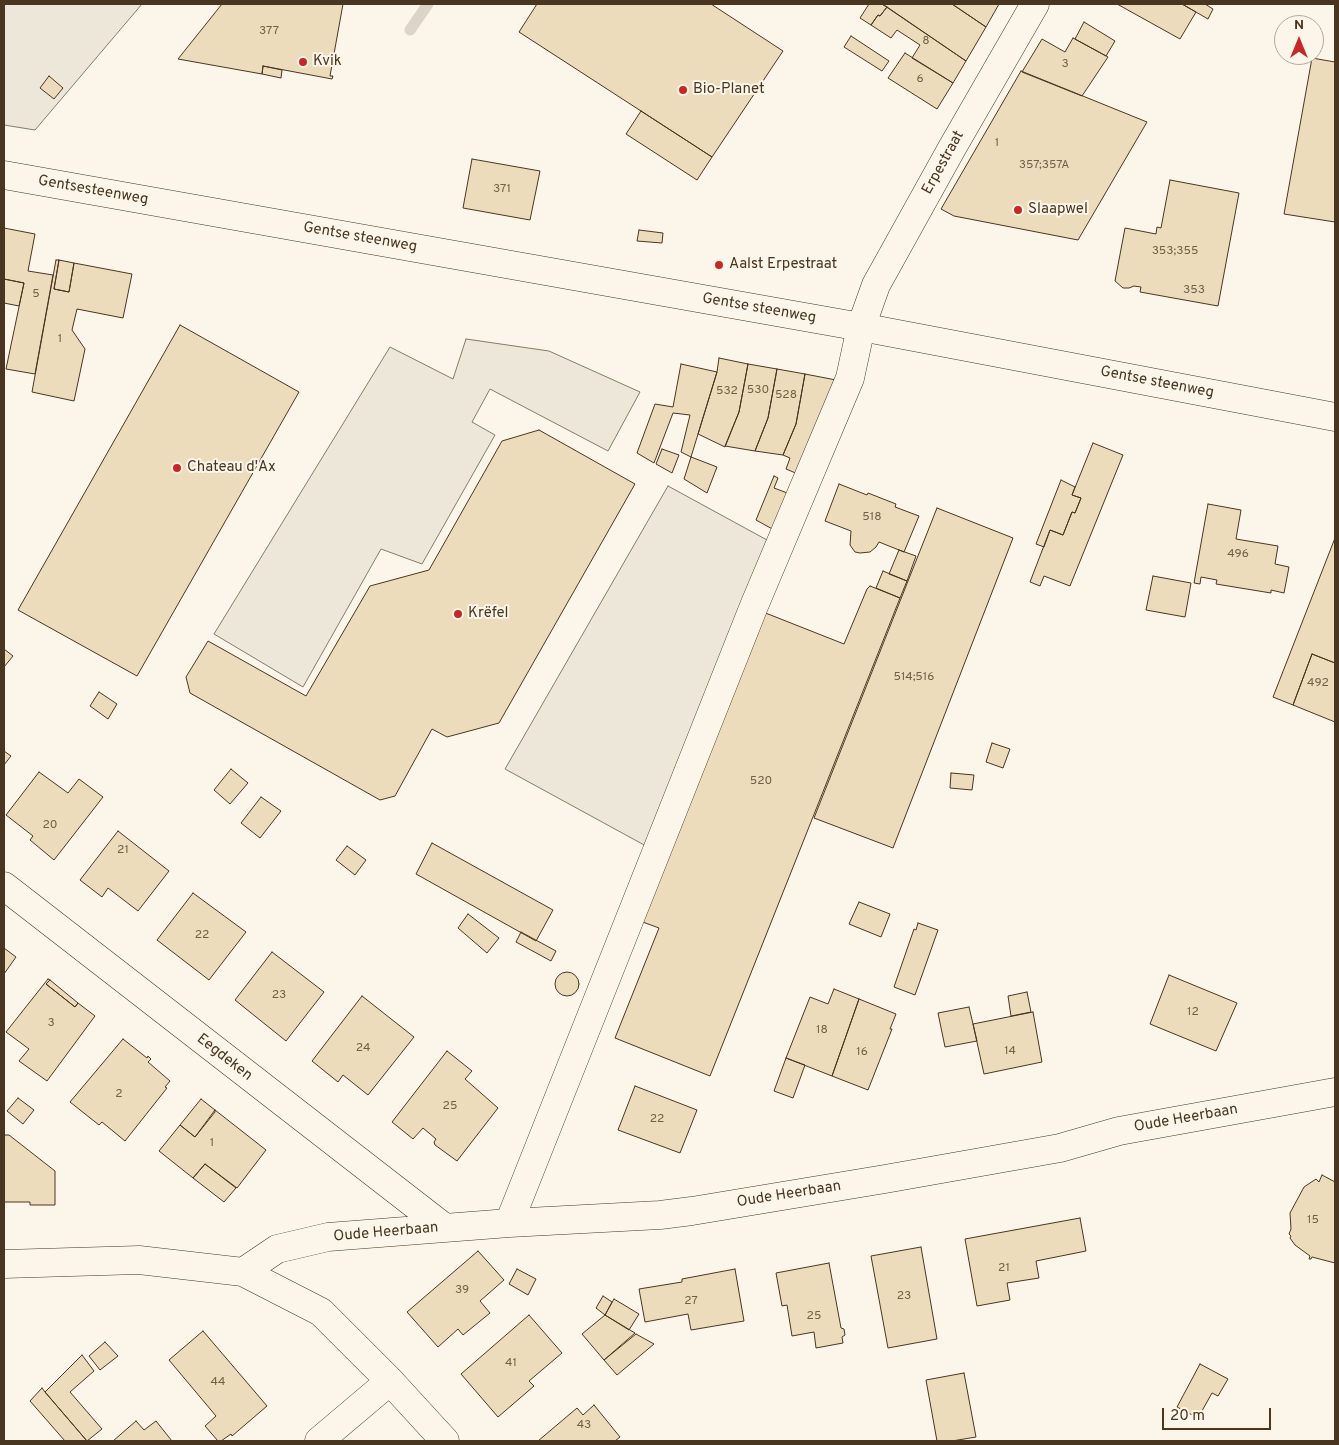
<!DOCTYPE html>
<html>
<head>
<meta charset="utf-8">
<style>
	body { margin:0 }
	#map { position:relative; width:1339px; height:1445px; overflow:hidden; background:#fbf6e9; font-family:Overpass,sans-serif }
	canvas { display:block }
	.frame { position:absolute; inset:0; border:5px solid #4a3520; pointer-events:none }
	.north { position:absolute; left:1274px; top:15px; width:50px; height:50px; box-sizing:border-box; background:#fbf6e9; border:1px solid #b4a999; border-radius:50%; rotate:0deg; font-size:14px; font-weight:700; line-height:20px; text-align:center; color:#4a3520 }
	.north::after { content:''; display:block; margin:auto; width:18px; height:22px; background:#c62828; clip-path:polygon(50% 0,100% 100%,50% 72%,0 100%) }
	.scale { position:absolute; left:1162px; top:1408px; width:109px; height:22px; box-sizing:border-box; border:2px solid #4a3520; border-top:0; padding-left:6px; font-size:15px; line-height:18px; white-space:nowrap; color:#4a3520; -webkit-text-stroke:4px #fbf6e9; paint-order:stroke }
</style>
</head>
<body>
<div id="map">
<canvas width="1339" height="1445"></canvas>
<div class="frame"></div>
<div class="north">N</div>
<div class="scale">20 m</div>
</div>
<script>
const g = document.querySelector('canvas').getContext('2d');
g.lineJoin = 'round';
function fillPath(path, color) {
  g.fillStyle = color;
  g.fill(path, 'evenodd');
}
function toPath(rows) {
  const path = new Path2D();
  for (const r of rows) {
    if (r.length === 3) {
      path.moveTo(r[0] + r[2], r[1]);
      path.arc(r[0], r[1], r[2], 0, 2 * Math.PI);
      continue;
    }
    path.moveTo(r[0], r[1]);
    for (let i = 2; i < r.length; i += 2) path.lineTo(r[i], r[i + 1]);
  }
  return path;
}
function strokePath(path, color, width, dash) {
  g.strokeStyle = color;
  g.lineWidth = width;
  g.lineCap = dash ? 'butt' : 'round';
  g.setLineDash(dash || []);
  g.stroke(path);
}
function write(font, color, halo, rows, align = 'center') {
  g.font = font + ' Overpass,sans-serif';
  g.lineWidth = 4;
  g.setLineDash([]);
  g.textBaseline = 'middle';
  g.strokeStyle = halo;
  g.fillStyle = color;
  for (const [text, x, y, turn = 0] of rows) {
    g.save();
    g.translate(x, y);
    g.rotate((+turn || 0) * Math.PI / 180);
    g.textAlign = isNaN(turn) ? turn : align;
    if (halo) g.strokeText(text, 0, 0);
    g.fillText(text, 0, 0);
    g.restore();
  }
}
const parking = toPath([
	[4,4,142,4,35,130,4,125,4,4],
	[466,339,549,351,640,392,608,451,490,389,472,422,495,435,422,564,381,549,303,687,214,634,390,347,453,379,466,339],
	[668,486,767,540,646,846,505,769,668,486]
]);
fillPath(parking, '#ede7d9');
strokePath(parking, '#887966', 1);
strokePath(toPath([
	[410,30,428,4]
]), '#dcd4c6', 11);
const building = toPath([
	[222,4,343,4,330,76,333,76,332,79,263,66,262,74,178,59,222,4],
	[537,4,711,4,783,51,712,157,519,32,537,4],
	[869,4,882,4,887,7,880,16,878,15,871,25,860,18,869,4],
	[882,4,952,4,986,27,966,61,882,4],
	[952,4,999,4,986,27,952,4],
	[1117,4,1182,4,1196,12,1180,39,1117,4],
	[1182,4,1205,4,1213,9,1208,19,1182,4],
	[887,7,966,61,953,83,912,58,920,45,897,30,891,38,871,25,878,15,880,16,887,7],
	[1084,22,1115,41,1106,56,1075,39,1084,22],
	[851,36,889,61,882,71,844,47,851,36],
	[1073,38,1108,57,1082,96,1022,72,1042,39,1065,52,1073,38],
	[905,53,953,83,937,109,888,78,905,53],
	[1312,58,1335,62,1335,222,1284,214,1312,58],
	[263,66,282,70,281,78,262,74,263,66],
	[1021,71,1147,122,1078,240,954,216,941,209,1021,71],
	[49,76,63,88,54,99,40,88,49,76],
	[641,111,712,157,697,180,626,134,641,111],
	[472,159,540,171,530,220,463,208,472,159],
	[1170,180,1239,193,1218,306,1140,292,1141,287,1134,286,1129,288,1123,288,1115,281,1125,228,1156,234,1157,227,1161,228,1170,180],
	[4,228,35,234,28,271,53,275,35,374,6,369,24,283,4,279,4,228],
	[639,230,663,233,662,243,637,241,639,230],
	[56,260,59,260,54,289,69,292,74,263,132,274,123,318,77,309,72,330,85,349,74,401,32,392,56,260],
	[59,260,74,263,69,292,54,289,59,260],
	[4,279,24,283,19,306,4,303,4,279],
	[180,325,299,392,137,676,18,610,180,325],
	[719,358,748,364,739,412,725,447,698,434,717,372,719,358],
	[681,364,717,372,691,457,681,452,690,415,673,413,654,463,637,453,655,404,673,407,681,364],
	[748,364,777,369,768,418,755,451,725,446,739,412,748,364],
	[777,369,805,374,796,424,783,455,755,451,768,418,777,369],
	[805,374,836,380,798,474,786,469,790,458,783,455,796,424,805,374],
	[539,430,635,484,499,723,447,737,432,729,395,796,380,800,190,693,186,677,208,641,306,696,370,586,429,570,502,441,539,430],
	[1093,443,1123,455,1070,586,1044,576,1040,586,1030,582,1050,530,1063,535,1072,512,1075,513,1081,498,1072,495,1093,443],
	[662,449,679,455,672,473,656,464,662,449],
	[691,457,717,467,707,493,684,479,691,457],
	[774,476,778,478,774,488,790,494,776,531,756,520,774,476],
	[1061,480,1075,487,1072,495,1081,498,1075,513,1072,512,1063,535,1050,530,1044,547,1036,544,1061,480],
	[839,484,867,495,868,493,896,504,895,507,919,516,904,552,879,542,876,547,870,552,860,553,855,552,850,545,851,531,825,521,839,484],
	[1208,504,1241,510,1236,539,1278,546,1275,564,1289,567,1284,593,1271,590,1271,593,1216,584,1217,580,1201,577,1200,584,1194,583,1208,504],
	[937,508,1013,538,893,848,814,818,937,508],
	[1335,538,1335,663,1312,654,1293,705,1273,697,1335,538],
	[899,550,916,556,907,581,889,574,899,550],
	[883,571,907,581,900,598,876,588,883,571],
	[1153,576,1191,583,1185,617,1146,610,1153,576],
	[870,586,900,598,710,1076,615,1038,659,928,640,921,763,612,844,644,867,589,870,586],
	[4,649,13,656,4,667,4,649],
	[1312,654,1335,663,1335,722,1293,705,1312,654],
	[99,692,117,704,108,719,90,706,99,692],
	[992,743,1010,749,1003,768,986,762,992,743],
	[4,751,11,756,4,765,4,751],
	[231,769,248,783,230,804,214,790,231,769],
	[39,772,68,793,79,779,103,797,54,860,30,840,33,836,6,815,39,772],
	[951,773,974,775,972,790,950,788,951,773],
	[261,797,281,811,260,838,241,823,261,797],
	[118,831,169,871,138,911,108,888,102,897,80,880,118,831],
	[432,843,553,910,536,941,416,874,432,843],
	[347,846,366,860,355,875,336,860,347,846],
	[193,893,246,932,209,980,157,940,193,893],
	[859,902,890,914,881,937,849,924,859,902],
	[468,914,499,938,487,953,458,928,468,914],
	[918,923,938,930,915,995,894,987,914,929,916,930,918,923],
	[521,932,556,951,551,961,516,942,521,932],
	[4,948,16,957,4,974,4,948],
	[272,952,324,992,286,1041,235,1000,272,952],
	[567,984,12],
	[1169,975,1237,1003,1216,1051,1150,1024,1169,975],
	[48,979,50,980,46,984,75,1007,78,1003,95,1016,47,1081,19,1061,29,1049,6,1032,48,979],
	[50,980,78,1003,75,1007,46,984,50,980],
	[834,989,859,999,832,1076,786,1058,810,997,828,1004,834,989],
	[1027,992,1031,1012,1011,1016,1008,996,1027,992],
	[362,996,414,1037,368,1095,343,1075,338,1082,312,1061,362,996],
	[859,999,896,1014,890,1029,892,1029,868,1090,832,1076,859,999],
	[969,1007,977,1041,945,1047,938,1013,969,1007],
	[1033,1012,1042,1062,984,1074,973,1024,1033,1012],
	[123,1039,147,1058,148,1056,151,1059,148,1062,170,1081,165,1087,167,1088,125,1141,102,1122,99,1125,70,1102,123,1039],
	[447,1051,472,1071,465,1079,498,1108,457,1161,435,1145,434,1142,436,1139,423,1128,413,1139,392,1122,447,1051],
	[786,1058,805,1065,793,1098,774,1091,786,1058],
	[635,1086,697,1110,680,1153,618,1130,635,1086],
	[18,1098,34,1110,23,1124,7,1111,18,1098],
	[201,1099,215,1110,215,1112,195,1137,180,1125,201,1099],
	[215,1110,266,1150,237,1188,205,1164,193,1178,159,1151,180,1125,195,1137,215,1110],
	[4,1135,9,1135,55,1171,55,1205,30,1205,30,1202,4,1202,4,1135],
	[205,1164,236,1188,224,1202,193,1178,205,1164],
	[1322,1175,1335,1182,1335,1263,1312,1257,1311,1259,1309,1259,1310,1256,1295,1245,1290,1238,1291,1236,1289,1234,1291,1229,1290,1213,1304,1187,1316,1179,1319,1182,1322,1175],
	[1080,1218,1086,1251,1036,1261,1039,1278,1007,1283,1010,1300,977,1306,965,1239,1080,1218],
	[921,1247,937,1339,888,1348,871,1256,921,1247],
	[478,1251,504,1280,480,1301,490,1313,463,1335,458,1329,438,1347,407,1312,478,1251],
	[829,1263,841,1328,844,1329,845,1335,842,1337,843,1343,816,1348,814,1332,792,1336,787,1305,782,1306,776,1273,829,1263],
	[517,1269,536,1279,528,1295,509,1284,517,1269],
	[735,1269,744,1321,691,1330,688,1314,645,1322,639,1289,682,1282,682,1279,735,1269],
	[603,1296,612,1302,605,1315,596,1308,603,1296],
	[614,1299,639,1314,629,1330,605,1315,614,1299],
	[529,1315,562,1353,529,1381,534,1386,498,1417,461,1374,529,1315],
	[605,1315,635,1333,604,1360,582,1334,605,1315],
	[203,1331,267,1406,232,1436,231,1434,221,1441,218,1441,205,1426,216,1416,169,1360,203,1331],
	[636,1334,654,1344,617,1375,604,1360,636,1334],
	[105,1342,118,1356,100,1370,89,1356,105,1342],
	[82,1355,94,1371,70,1392,102,1429,87,1441,45,1392,82,1355],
	[1200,1364,1228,1379,1218,1396,1212,1393,1198,1418,1177,1407,1200,1364],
	[964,1373,976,1437,952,1441,937,1441,926,1380,964,1373],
	[42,1388,45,1392,87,1441,65,1441,30,1401,42,1388],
	[594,1405,620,1437,615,1441,538,1441,577,1408,583,1415,594,1405],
	[136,1421,144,1430,156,1421,172,1441,113,1441,136,1421]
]);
fillPath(building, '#ecdcbc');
strokePath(building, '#4a3520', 1);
const minor = toPath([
	[4,886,445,1228],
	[509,1223,754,606,850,378,861,327,876,285,952,148,1035,4],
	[4,1264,139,1260,243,1272,321,1312,390,1381,445,1441],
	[243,1272,277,1249,328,1237,509,1223,660,1215,692,1211,885,1179,1060,1148,1119,1131,1335,1092],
	[319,1441,390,1381]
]);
const primary = toPath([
	[4,175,861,327,1335,417]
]);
strokePath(minor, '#4a3520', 29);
strokePath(primary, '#4a3520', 29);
strokePath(minor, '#fbf6e9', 28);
strokePath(primary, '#fbf6e9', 28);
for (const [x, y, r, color] of [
	[303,62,5,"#c62828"],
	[683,90,5,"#c62828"],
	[1018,210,5,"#c62828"],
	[719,265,5,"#c62828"],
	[177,468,5,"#c62828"],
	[458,614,5,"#c62828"]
]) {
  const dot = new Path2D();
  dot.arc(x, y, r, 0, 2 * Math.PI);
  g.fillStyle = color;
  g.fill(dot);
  strokePath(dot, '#fbf6e9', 2);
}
write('12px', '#725f47', null, [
	["377",269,32],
	["8",926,42],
	["3",1065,65],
	["6",920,80],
	["1",997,144],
	["357;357A",1044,166],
	["371",502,190],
	["353;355",1175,252],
	["353",1194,291],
	["5",36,295],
	["1",60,340],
	["530",758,391],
	["532",727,392],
	["528",786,396],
	["518",872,518],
	["496",1238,555],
	["514;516",914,678],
	["492",1318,684],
	["520",761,782],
	["20",50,826],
	["21",123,851],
	["22",202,936],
	["23",279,996],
	["12",1193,1013],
	["3",51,1024],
	["18",822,1031],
	["24",363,1049],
	["14",1010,1052],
	["16",862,1053],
	["2",119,1095],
	["25",450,1107],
	["22",657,1120],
	["1",212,1144],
	["15",1313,1221],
	["21",1004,1269],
	["39",462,1291],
	["23",904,1297],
	["27",691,1302],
	["25",814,1317],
	["41",511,1364],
	["44",218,1383],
	["43",584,1426]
]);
write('15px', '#4a3520', '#fbf6e9', [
	["Kvik",313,62],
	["Bio-Planet",693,90],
	["Slaapwel",1028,210],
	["Aalst Erpestraat",729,265],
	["Chateau d'Ax",187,468],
	["Krëfel",468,614]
], 'left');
write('15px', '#4a3520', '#fbf6e9', [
	["Erpestraat",944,163,-61],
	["Gentsesteenweg",93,191,10],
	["Gentse steenweg",360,238,10],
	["Gentse steenweg",759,309,10],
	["Gentse steenweg",1157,383,11],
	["Eegdeken",224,1058,38],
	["Oude Heerbaan",1186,1119,-10],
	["Oude Heerbaan",789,1195,-9],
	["Oude Heerbaan",386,1233,-5]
]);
</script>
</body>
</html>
